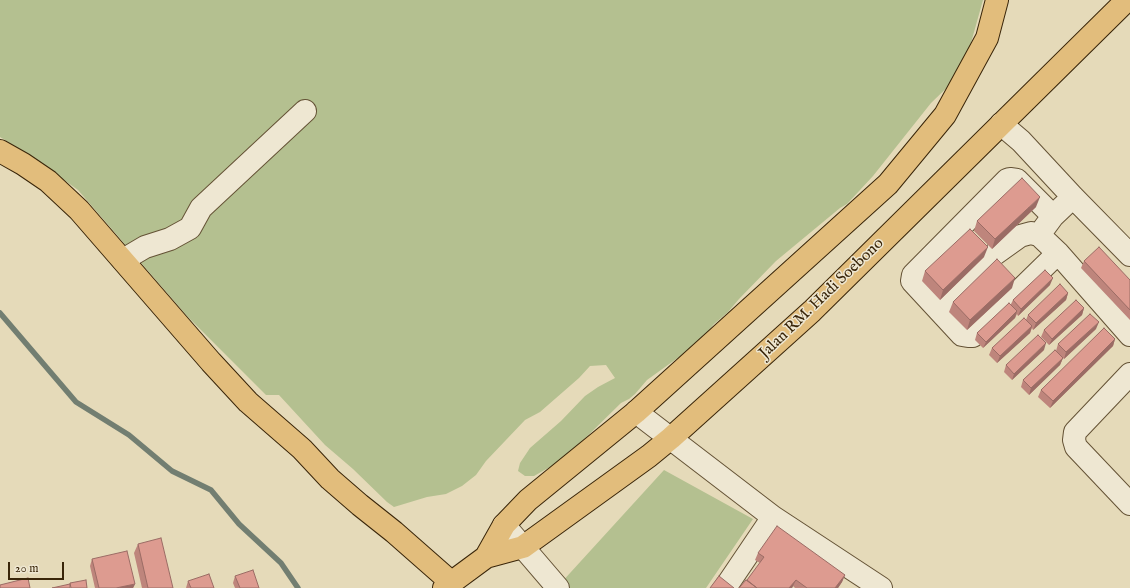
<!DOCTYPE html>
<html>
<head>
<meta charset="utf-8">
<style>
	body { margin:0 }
	#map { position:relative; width:1130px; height:588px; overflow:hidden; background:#e5dab9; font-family:"IM FELL English",serif }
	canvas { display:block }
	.scale { position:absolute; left:8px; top:562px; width:56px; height:18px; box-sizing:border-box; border:2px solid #392509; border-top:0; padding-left:5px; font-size:12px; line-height:14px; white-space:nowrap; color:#392509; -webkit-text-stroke:3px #eee7d2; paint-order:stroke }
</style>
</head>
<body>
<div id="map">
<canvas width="1130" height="588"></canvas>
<div class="scale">20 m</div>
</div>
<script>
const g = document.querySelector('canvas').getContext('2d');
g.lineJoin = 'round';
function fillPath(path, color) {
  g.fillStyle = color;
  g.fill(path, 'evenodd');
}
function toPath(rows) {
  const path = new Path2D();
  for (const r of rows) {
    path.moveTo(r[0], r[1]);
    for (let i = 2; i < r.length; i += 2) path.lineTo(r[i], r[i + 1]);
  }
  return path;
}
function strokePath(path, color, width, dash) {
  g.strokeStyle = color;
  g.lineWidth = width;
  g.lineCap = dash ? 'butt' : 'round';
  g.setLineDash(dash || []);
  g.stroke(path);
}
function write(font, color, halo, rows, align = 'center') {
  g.font = font + ' "IM FELL English",serif';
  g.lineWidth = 3;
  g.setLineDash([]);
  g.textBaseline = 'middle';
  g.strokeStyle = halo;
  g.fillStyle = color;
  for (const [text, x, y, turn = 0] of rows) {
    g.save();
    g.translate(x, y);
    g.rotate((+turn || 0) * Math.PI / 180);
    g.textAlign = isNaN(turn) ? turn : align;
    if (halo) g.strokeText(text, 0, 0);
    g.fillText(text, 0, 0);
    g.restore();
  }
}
fillPath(toPath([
	[0,0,983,0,969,50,959,76,931,103,873,176,847,204,840,208,776,261,739,299,728,312,714,324,697,344,647,380,635,394,629,399,621,403,564,459,534,476,525,476,518,471,520,463,530,448,561,421,585,396,598,387,615,378,606,365,590,366,579,378,540,412,525,420,486,461,476,475,462,486,446,494,427,497,394,507,387,502,353,469,325,445,279,395,266,395,187,316,78,190,31,156,0,137],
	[664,470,753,519,706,588,566,588,560,584]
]), '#b4c090');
strokePath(toPath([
	[0,313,76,402,129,435,172,471,211,490,239,524,281,563,298,588]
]), '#727e71', 5.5);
const minor = toPath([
	[1001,124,1021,141,1073,197,1130,255],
	[1073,197,1053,216,1039,235,1058,253,1130,335],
	[1053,216,1017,180,1010,179,1007,180,913,275,912,281,962,335,968,336,973,336,1058,253],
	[123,260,145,247,170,239,190,228,201,208,305,111],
	[939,308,992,256,1020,236,1031,233,1039,235],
	[1130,374,1075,432,1074,440,1076,447,1130,504],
	[636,412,773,517,881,588],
	[504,525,558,588],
	[725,588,773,517]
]);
const major = toPath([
	[0,151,23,164,48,181,79,210,211,362,248,402,302,449,330,479,360,505,394,532,452,583],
	[486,557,523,547,649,456,671,438,812,311,1127,0],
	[444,588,486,557,504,525,528,500,636,412,888,184,945,115,987,38,997,0]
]);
strokePath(minor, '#645235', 24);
strokePath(major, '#392509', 24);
strokePath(minor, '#eee7d2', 22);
strokePath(major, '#e2bd7c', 22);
fillPath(toPath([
	[1036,207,992,249,974,231,977,221],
	[984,257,940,300,922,281,925,271],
	[1084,261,1130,280,1130,320,1081,268],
	[1050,285,1018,316,1017,314,1015,318,983,348,975,340,977,333,1011,304,1013,300],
	[1012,288,967,330,949,312,953,302],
	[1068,293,1066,300,1033,330,1032,328,1030,333,997,363,989,355,992,348,1026,320,1028,315],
	[1084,308,1082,315,1049,345,1041,337,1044,330],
	[1096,329,1064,359,1063,358,1060,365,1029,395,1021,387,1023,380,1056,351,1058,344],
	[1115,339,1113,346,1050,408,1038,397,1041,390],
	[1044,350,1012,380,1004,372,1006,365],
	[138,544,173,588,142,588,134,553],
	[758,553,845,575,842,582,838,588,795,588,793,586,792,588,739,588,747,580,760,563,755,560],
	[92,559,135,584,133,588,95,588,90,566],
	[235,576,259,588,235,588,233,583],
	[188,581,214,588,186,588]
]), '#be857c');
fillPath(toPath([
	[1040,197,1036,207,992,249,995,239],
	[988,247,984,257,940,300,943,290],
	[1015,278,1012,288,967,330,970,320],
	[1053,278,1050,285,1018,316,1021,309],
	[1068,293,1066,300,1033,330,1036,323],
	[1084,308,1082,315,1049,345,1052,339],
	[1017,311,1015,318,983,348,986,342],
	[1099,322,1096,329,1064,359,1066,352],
	[1032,326,1030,333,997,363,1000,356],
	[1115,339,1113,346,1050,408,1053,401],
	[1046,343,1044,350,1012,380,1014,374],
	[1063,358,1060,365,1029,395,1031,388],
	[845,575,842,582,838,588,835,588],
	[796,580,792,588,789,588],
	[135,584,133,588,116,588]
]), '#9b6c65');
const building = toPath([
	[1022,178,1040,197,995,239,977,221,1022,178],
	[970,229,988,247,943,290,925,271,970,229],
	[1099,247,1130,280,1130,310,1084,261,1099,247],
	[997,259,1015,278,970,320,953,302,997,259],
	[1045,270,1053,278,1021,309,1013,300,1045,270],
	[1060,284,1068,293,1036,323,1028,315,1060,284],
	[1076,300,1084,308,1052,339,1044,330,1076,300],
	[1009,303,1017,311,986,342,977,333,1009,303],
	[1090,314,1099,322,1066,352,1058,344,1090,314],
	[1024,318,1032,326,1000,356,992,348,1024,318],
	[1104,328,1115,339,1053,401,1041,390,1104,328],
	[1038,335,1046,343,1014,374,1006,365,1038,335],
	[1055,350,1063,358,1031,388,1023,380,1055,350],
	[777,526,845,575,835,588,807,588,796,580,789,588,757,588,747,580,764,557,758,553,777,526],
	[161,538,173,588,148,588,138,544,161,538],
	[127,551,135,584,116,588,99,588,92,559,127,551],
	[253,570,259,588,240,588,235,576,253,570],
	[209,574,214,588,191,588,188,581,209,574],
	[719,576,734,588,710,588,719,576],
	[28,578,30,588,0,588,0,585,28,578],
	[86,580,87,588,71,588,70,583,86,580],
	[746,580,757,588,739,588,746,580],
	[70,584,70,588,52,588,70,584]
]);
fillPath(building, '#dd9b90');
strokePath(building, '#9b6c65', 1);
write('16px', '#392509', '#eee7d2', [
	["Jalan RM. Hadi Soebono",822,299,-44]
]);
</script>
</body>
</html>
